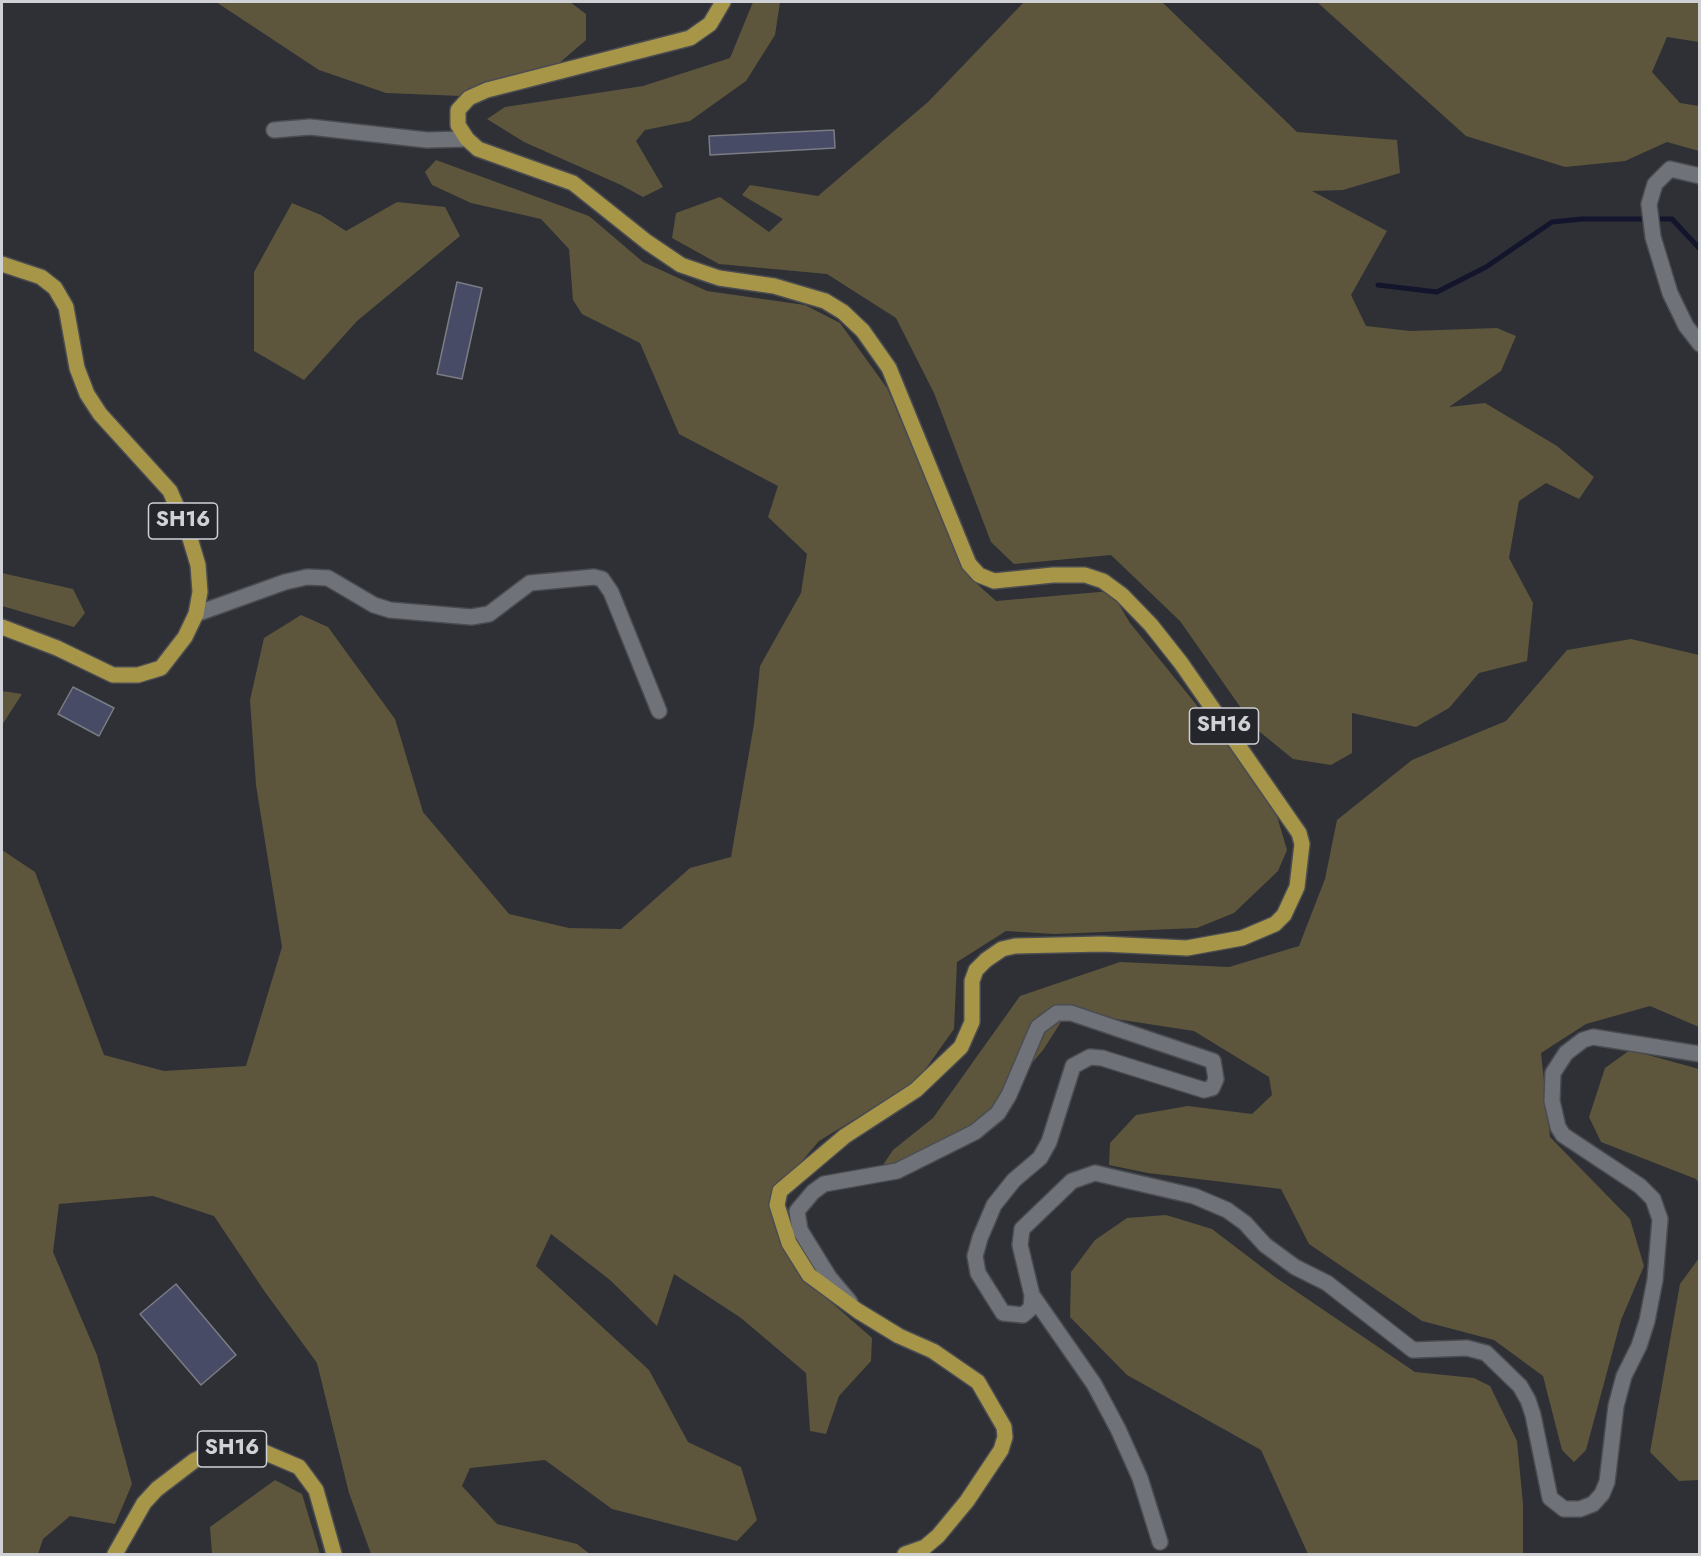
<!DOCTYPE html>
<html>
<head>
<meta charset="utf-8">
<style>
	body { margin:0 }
	#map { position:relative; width:1701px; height:1556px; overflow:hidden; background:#2e3036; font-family:Jost,sans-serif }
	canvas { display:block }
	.frame { position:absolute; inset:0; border:3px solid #d0d1d5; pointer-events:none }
</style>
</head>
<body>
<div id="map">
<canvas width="1701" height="1556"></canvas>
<div class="frame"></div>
</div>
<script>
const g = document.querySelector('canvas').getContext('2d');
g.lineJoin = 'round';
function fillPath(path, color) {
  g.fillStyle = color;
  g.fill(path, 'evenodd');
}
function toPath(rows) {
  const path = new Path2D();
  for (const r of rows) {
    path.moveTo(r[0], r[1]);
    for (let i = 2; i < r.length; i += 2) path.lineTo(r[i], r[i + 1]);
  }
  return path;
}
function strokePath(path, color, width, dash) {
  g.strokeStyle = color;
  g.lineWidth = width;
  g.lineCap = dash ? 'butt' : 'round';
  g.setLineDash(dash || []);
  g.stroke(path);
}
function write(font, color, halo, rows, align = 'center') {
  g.font = font + ' Jost,sans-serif';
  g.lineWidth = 5;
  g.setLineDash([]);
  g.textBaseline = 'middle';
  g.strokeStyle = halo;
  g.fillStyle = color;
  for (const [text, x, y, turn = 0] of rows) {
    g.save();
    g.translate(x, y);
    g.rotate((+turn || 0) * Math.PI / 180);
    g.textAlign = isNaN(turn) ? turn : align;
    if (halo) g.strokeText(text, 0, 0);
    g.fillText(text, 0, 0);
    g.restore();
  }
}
fillPath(toPath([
	[216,2,570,2,586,14,586,40,550,71,487,97,386,93,319,70],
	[753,2,780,2,775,35,746,81,690,121,645,130,636,141,663,187,643,197,621,185,524,142,487,119,505,107,643,86,730,58],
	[1024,2,1162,2,1297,132,1397,140,1400,173,1343,190,1312,191,1387,231,1351,295,1366,326,1410,331,1497,328,1516,336,1501,371,1449,407,1485,403,1557,446,1594,477,1579,499,1546,483,1519,501,1509,558,1533,603,1527,661,1479,673,1449,708,1416,727,1352,713,1352,753,1331,765,1293,759,1255,728,1180,621,1111,555,1014,564,991,542,934,393,896,318,827,274,719,264,672,238,676,213,720,197,769,232,783,219,742,195,750,185,818,196,928,102],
	[1317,2,1699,2,1699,42,1667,37,1652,72,1680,103,1699,106,1699,151,1667,142,1625,161,1565,167,1466,136],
	[436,160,589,216,643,262,707,291,805,305,840,323,887,388,942,515,975,582,996,601,1111,591,1130,623,1217,730,1276,813,1287,850,1278,871,1234,913,1197,928,1055,934,1006,931,957,962,954,1029,917,1081,819,1141,769,1200,784,1249,823,1295,872,1338,871,1361,839,1396,826,1434,810,1431,806,1373,741,1318,674,1274,657,1326,610,1280,551,1234,536,1266,649,1370,688,1442,741,1467,757,1520,737,1541,612,1509,545,1460,470,1468,462,1486,497,1524,577,1544,590,1554,371,1554,349,1493,317,1363,265,1292,214,1216,153,1196,59,1204,53,1252,97,1355,132,1484,115,1524,70,1516,43,1539,38,1554,2,1554,2,850,35,872,104,1055,164,1071,246,1066,282,947,256,785,250,700,264,638,301,615,328,627,395,719,423,812,509,914,569,928,621,929,690,868,731,857,754,724,760,666,801,593,807,554,768,517,778,486,679,434,640,343,582,314,573,300,569,249,541,219,471,203,432,185,425,172],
	[397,202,445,207,460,236,357,321,304,380,254,351,254,272,292,203,321,215,346,231],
	[2,573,73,589,85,613,74,627,2,606],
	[1631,639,1699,655,1699,1027,1650,1006,1586,1024,1541,1053,1550,1137,1630,1219,1644,1266,1621,1320,1586,1450,1574,1462,1562,1450,1543,1376,1494,1340,1422,1321,1309,1244,1281,1189,1148,1173,1109,1165,1110,1143,1136,1115,1188,1106,1252,1114,1272,1095,1269,1077,1194,1031,1096,1016,1061,1022,1043,1050,982,1122,888,1172,883,1165,893,1150,933,1118,1020,996,1120,962,1229,967,1299,946,1325,879,1337,820,1412,760,1506,721,1567,650],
	[2,691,22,694,2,725],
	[1630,1050,1699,1069,1699,1184,1696,1179,1601,1142,1589,1117,1605,1068],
	[1166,1215,1212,1229,1275,1277,1415,1372,1474,1378,1490,1386,1517,1441,1523,1504,1523,1554,1308,1554,1261,1450,1127,1375,1070,1317,1071,1272,1095,1240,1127,1218],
	[1699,1258,1699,1480,1679,1481,1650,1452,1680,1284],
	[275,1480,302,1494,320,1554,212,1554,210,1527]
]), '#5d563c');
strokePath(toPath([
	[1378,285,1437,292,1486,267,1552,222,1582,219,1672,219,1700,249]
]), '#12152b', 5);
const building = toPath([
	[834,130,835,148,710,155,709,136,834,130],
	[457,282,482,288,462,379,437,374,457,282],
	[73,687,114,708,99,736,58,714,73,687],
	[176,1284,236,1355,201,1385,140,1314,176,1284]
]);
fillPath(building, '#474b65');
strokePath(building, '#7b7c84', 1.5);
const minor = toPath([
	[274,130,310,127,427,140,467,139],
	[1700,176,1670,169,1655,184,1649,204,1653,237,1670,293,1686,326,1700,344],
	[196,614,285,582,307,577,328,578,374,605,390,610,471,617,489,614,530,583,594,577,602,579,611,592,659,711],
	[1032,1295,1094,1384,1118,1429,1140,1478,1160,1542],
	[850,1302,829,1277,800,1230,797,1211,813,1192,824,1184,897,1171,975,1132,998,1113,1009,1095,1038,1027,1057,1013,1071,1013,1213,1061,1216,1079,1212,1088,1204,1090,1102,1058,1090,1057,1073,1066,1049,1142,1040,1158,1014,1180,994,1205,980,1238,975,1256,978,1273,1003,1313,1023,1315,1031,1308,1032,1295,1020,1245,1022,1229,1072,1181,1095,1173,1194,1196,1227,1210,1245,1223,1265,1245,1295,1267,1327,1283,1413,1350,1467,1348,1486,1353,1520,1386,1528,1400,1533,1415,1550,1498,1564,1509,1580,1509,1593,1504,1602,1494,1607,1482,1616,1406,1624,1376,1639,1346,1647,1321,1655,1280,1660,1219,1653,1199,1640,1186,1563,1135,1558,1127,1552,1101,1553,1073,1566,1053,1583,1040,1593,1037,1700,1054]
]);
const major = toPath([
	[723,2,710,24,690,38,487,90,469,98,458,110,458,125,467,139,478,149,573,183,647,242,681,265,719,278,774,286,825,301,843,312,863,331,889,368,969,564,979,575,994,581,1053,575,1085,575,1103,581,1122,595,1151,625,1181,663,1299,833,1302,844,1297,887,1284,915,1275,924,1242,938,1187,948,1102,944,1015,946,1002,949,986,960,976,970,972,981,972,1022,961,1047,916,1090,845,1136,780,1191,777,1205,789,1243,809,1275,858,1311,899,1336,933,1351,978,1382,1004,1427,1005,1437,1001,1450,967,1501,938,1536,925,1547,905,1554],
	[2,264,41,277,55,288,66,307,77,368,87,394,100,414,170,491,189,535,198,565,200,592,196,614,185,637,161,668,138,675,113,675,57,648,2,627],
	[115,1554,144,1503,157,1489,195,1460,220,1449,259,1450,299,1467,316,1490,334,1554]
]);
strokePath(minor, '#4a4c51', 18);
strokePath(major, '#4a4c51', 18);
strokePath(minor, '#70727a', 15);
strokePath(major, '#a79548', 15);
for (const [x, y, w] of [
	[183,521,69],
	[1224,726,69],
	[232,1449,69]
]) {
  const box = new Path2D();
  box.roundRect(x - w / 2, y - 18, w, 36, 4.5);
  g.fillStyle = '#24262c';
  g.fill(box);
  strokePath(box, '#d0d1d5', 1.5);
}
write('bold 21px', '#d0d1d5', null, [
	["SH16",183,521],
	["SH16",1224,726],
	["SH16",232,1449]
]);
</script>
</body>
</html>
